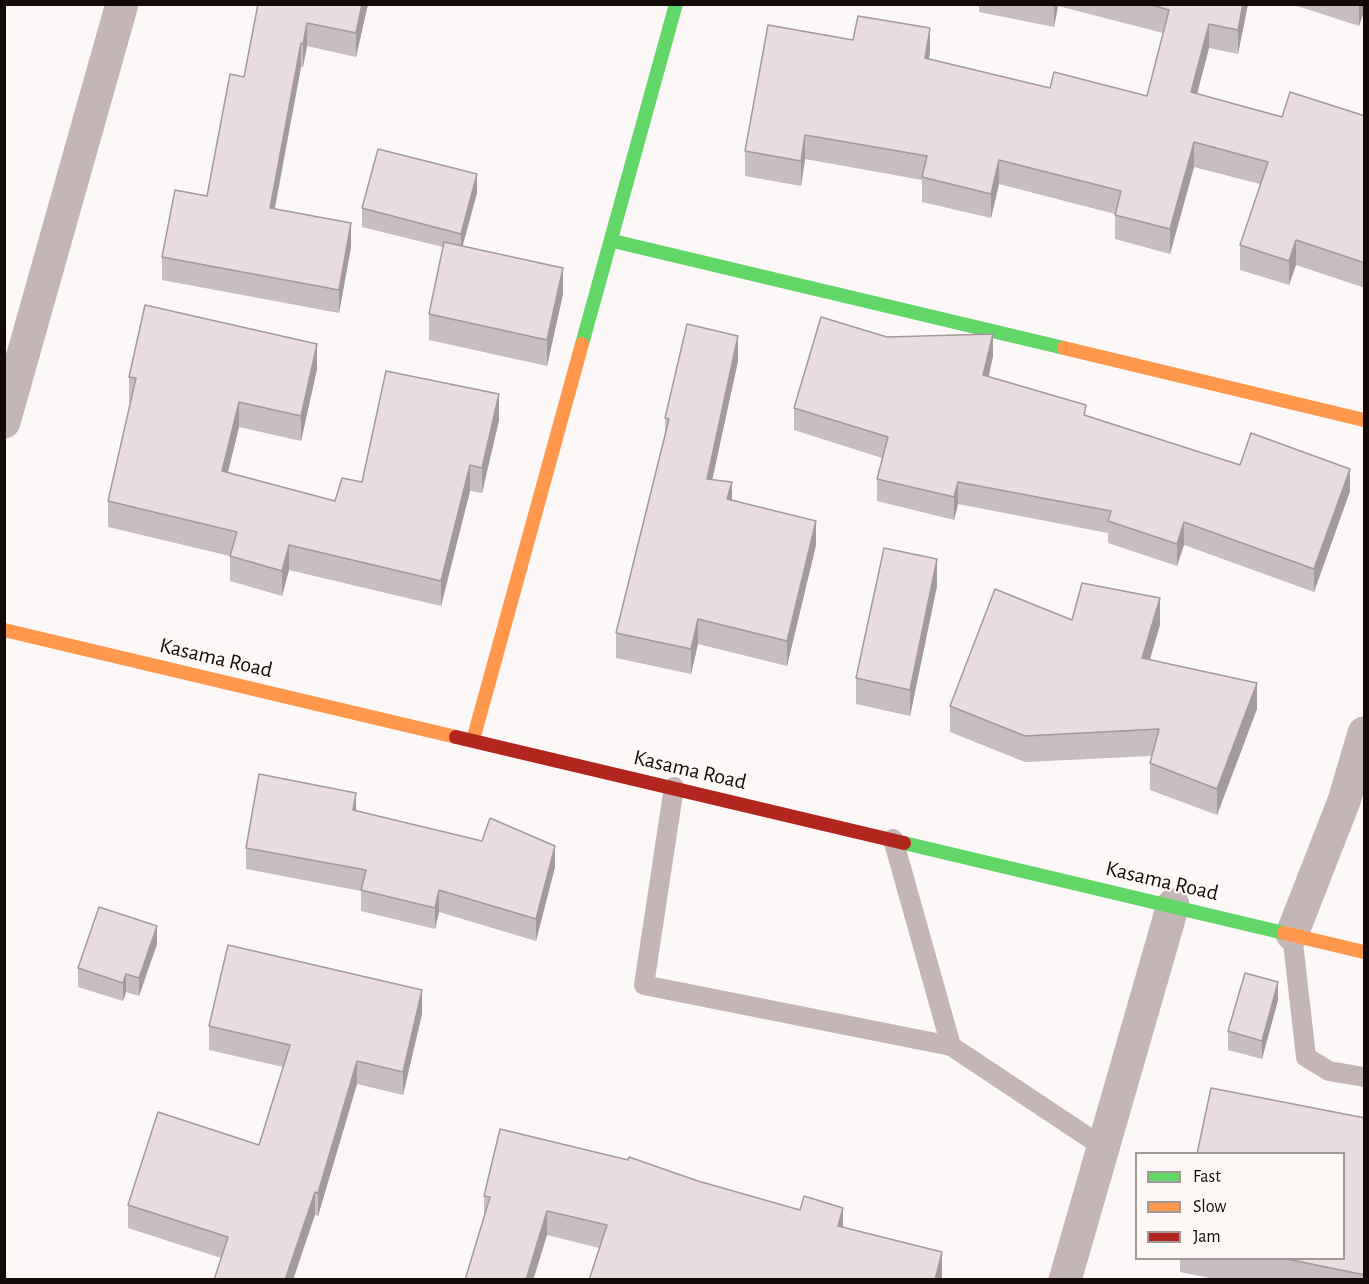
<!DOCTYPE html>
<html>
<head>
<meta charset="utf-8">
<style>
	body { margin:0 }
	#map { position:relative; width:1369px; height:1284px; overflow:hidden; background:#fbf8f7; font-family:"Alegreya Sans",sans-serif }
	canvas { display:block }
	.frame { position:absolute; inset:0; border:6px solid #140b08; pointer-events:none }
	.legend { position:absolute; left:1135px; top:1152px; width:210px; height:108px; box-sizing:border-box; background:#fdf7f5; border:2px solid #a09996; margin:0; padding:8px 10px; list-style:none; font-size:18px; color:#140b08 }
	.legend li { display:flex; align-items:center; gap:12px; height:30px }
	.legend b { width:30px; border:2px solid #a09996 }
</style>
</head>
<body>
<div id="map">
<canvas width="1369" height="1284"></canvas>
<div class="frame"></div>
<ul class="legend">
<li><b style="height:8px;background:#63d668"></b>Fast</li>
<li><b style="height:8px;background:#ff974d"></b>Slow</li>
<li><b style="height:8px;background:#b3261e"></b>Jam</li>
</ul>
</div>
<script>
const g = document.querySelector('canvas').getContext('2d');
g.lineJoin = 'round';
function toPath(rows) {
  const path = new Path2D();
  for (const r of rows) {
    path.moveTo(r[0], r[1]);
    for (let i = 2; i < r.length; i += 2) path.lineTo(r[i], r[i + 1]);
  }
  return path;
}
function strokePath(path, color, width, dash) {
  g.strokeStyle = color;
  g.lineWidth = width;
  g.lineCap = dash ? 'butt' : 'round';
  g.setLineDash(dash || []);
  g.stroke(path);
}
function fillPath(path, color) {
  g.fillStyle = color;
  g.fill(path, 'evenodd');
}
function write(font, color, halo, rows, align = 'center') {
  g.font = font + ' "Alegreya Sans",sans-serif';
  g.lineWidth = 4.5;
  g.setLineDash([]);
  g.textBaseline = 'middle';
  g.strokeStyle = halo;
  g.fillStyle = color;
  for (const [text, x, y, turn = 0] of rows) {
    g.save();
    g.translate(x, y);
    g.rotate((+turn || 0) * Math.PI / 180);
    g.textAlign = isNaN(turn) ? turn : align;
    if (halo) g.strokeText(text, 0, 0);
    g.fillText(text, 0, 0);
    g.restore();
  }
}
strokePath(toPath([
	[674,787,644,985,951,1046,1103,1147],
	[893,839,951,1046],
	[1292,934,1306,1057,1329,1071,1364,1077]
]), '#c4b6b6', 20);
strokePath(toPath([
	[4,422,122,4],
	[1292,934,1344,801,1364,733],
	[1065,1280,1173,905]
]), '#c4b6b6', 33);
strokePath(toPath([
	[613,241,1064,348],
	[582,344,676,4],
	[904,843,1284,933]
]), '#63d668', 14);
strokePath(toPath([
	[1064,348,1364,420],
	[4,630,456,737],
	[473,740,582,344],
	[1284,933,1364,952]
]), '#ff974d', 14);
strokePath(toPath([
	[456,737,904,843]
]), '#b3261e', 14);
fillPath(toPath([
	[258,4,368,4,356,57,307,46,303,67,301,67,275,209,351,247,339,313,162,280,162,257,207,196,244,77],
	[979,4,1248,4,1238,54,1209,48,1197,94,1282,117,1365,116,1365,288,1296,265,1289,285,1240,270,1240,245,1260,184,1194,167,1170,254,1115,239,1115,214,999,184,991,218,922,202,922,180,805,159,801,186,745,176,745,151,853,40,930,52,929,59,1050,88,1147,96,1163,33,1058,6,1054,27,979,12],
	[1291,4,1365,4,1365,8,1359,26],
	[477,193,462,246,563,294,547,366,429,340,429,314,443,247,362,227,362,208],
	[887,337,993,356,989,377,1086,415,1240,465,1350,491,1314,592,1184,545,1177,566,1108,543,1108,533,958,504,954,520,877,501,877,479,882,458,794,430,794,408],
	[738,361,712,480,732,500,816,545,787,666,698,644,691,674,616,658,616,633,665,435,665,418],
	[317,369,301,441,239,427,228,472,335,501,362,482,499,420,482,493,470,491,441,606,289,570,282,596,230,581,230,556,108,527,108,501,130,403,129,402,129,377],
	[937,586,910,716,856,704,856,678],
	[1072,620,1160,625,1150,660,1257,709,1217,815,1150,790,1150,763,1152,756,1025,762,950,732,950,706],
	[356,810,555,867,536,941,439,912,435,929,361,911,361,891,246,869,246,848],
	[157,944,139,996,126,992,123,1001,78,987,78,968],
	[1278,1000,1262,1059,1228,1050,1228,1031],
	[422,1014,403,1095,357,1084,318,1216,315,1215,221,1258,128,1228,128,1205,259,1145,283,1067,209,1050,209,1026],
	[1365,1118,1365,1280,1219,1280,1180,1272,1180,1258,1344,1258],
	[698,1181,843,1227,942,1277,599,1248,547,1235,533,1280,465,1280,484,1216,484,1196]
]), '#c8bdc0');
fillPath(toPath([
	[362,4,368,4,356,57,356,33],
	[1054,4,1058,4,1058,6,1054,27],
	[1243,4,1248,4,1238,54,1238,30],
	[1359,4,1365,4,1365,8,1359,26],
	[307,23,307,46,303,67,303,44],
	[1209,24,1209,48,1191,117,1191,92],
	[930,28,930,52,925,82,925,58],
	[301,43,301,67,270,232,270,208],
	[805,135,805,159,801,186,801,161],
	[1194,142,1194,167,1170,254,1170,229],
	[999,160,999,184,991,218,991,194],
	[477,174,477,193,461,252,461,234],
	[351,223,351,247,339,313,339,290],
	[1296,240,1296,265,1289,285,1289,261],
	[563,268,563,294,547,366,547,340],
	[993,334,993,356,983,398,983,375],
	[738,336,738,361,707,504,707,479],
	[317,344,317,369,301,441,301,416],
	[499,394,499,420,482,493,482,468],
	[239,402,239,427,222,496,222,471],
	[470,465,470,491,441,606,441,581],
	[1350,469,1350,491,1314,592,1314,569],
	[732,482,732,507,727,499],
	[958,482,958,504,954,520,954,497],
	[816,521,816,545,787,666,787,641],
	[1184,522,1184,545,1177,566,1177,544],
	[289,545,289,570,282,596,282,571],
	[937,559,937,586,910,716,910,690],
	[1160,598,1160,625,1142,684,1142,658],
	[698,619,698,644,691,674,691,649],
	[1257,683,1257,709,1217,815,1217,789],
	[356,793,356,814,353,810],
	[555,846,555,867,536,941,536,919],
	[439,890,439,912,435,929,435,908],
	[157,926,157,944,139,996,139,978],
	[126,974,126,992,123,1001,123,983],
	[1278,982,1278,1000,1262,1059,1262,1041],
	[422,990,422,1014,403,1095,403,1072],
	[357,1061,357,1084,318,1216,318,1193],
	[315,1192,315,1215,293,1280,285,1280],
	[843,1208,843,1233,838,1226],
	[547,1211,547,1235,533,1280,526,1280],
	[942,1252,942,1277,941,1280,935,1280]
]), '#a39a9c');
const building = toPath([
	[258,4,362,4,356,33,307,23,303,44,301,43,270,208,351,223,339,290,162,257,175,190,207,196,230,74,244,77,258,4],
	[1149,4,1243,4,1238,30,1209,24,1191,92,1282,117,1290,92,1365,116,1365,263,1296,240,1289,261,1240,245,1268,162,1194,142,1170,229,1115,215,1121,191,999,160,991,194,922,177,927,156,805,135,801,161,745,151,768,25,853,40,858,16,930,28,925,58,1050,88,1054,72,1147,96,1169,10,1149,4],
	[378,149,477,174,461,234,362,208,378,149],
	[444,242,563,268,547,340,429,314,444,242],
	[145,305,317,344,301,416,239,402,222,471,335,501,342,478,362,482,386,371,499,394,482,468,470,465,441,581,289,545,282,571,230,556,237,532,108,501,136,378,129,377,145,305],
	[821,317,887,337,993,334,983,375,1086,405,1084,415,1240,465,1251,433,1350,469,1314,569,1184,522,1177,544,1108,521,1111,511,958,482,954,497,877,479,888,437,794,408,821,317],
	[687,324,738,336,707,479,732,482,727,499,816,521,787,641,698,619,691,649,616,633,669,419,665,418,687,324],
	[884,548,937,559,910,690,856,678,884,548],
	[1082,583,1160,598,1142,658,1257,683,1217,789,1150,763,1159,729,1025,736,950,706,995,589,1072,620,1082,583],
	[259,774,356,793,353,810,482,841,490,818,555,846,536,919,439,890,435,908,361,890,366,870,246,848,259,774],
	[99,907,157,926,139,978,126,974,123,983,78,968,99,907],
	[228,945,422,990,403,1072,357,1061,318,1193,315,1192,285,1280,214,1280,228,1237,128,1205,158,1112,259,1145,290,1045,209,1026,228,945],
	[1245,973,1278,982,1262,1041,1228,1031,1245,973],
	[1211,1088,1365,1118,1365,1275,1282,1258,1344,1258,1344,1154,1197,1154,1211,1088],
	[500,1129,628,1160,629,1157,698,1181,800,1210,804,1196,843,1208,838,1226,942,1252,935,1280,589,1280,607,1225,547,1211,526,1280,465,1280,490,1197,484,1196,500,1129]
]);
fillPath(building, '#e9dcdf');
strokePath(building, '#a39a9c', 1.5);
write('22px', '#140b08', '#fdf7f5', [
	["Kasama Road",216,658,13],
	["Kasama Road",690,770,13],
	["Kasama Road",1162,881,13]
]);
</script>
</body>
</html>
